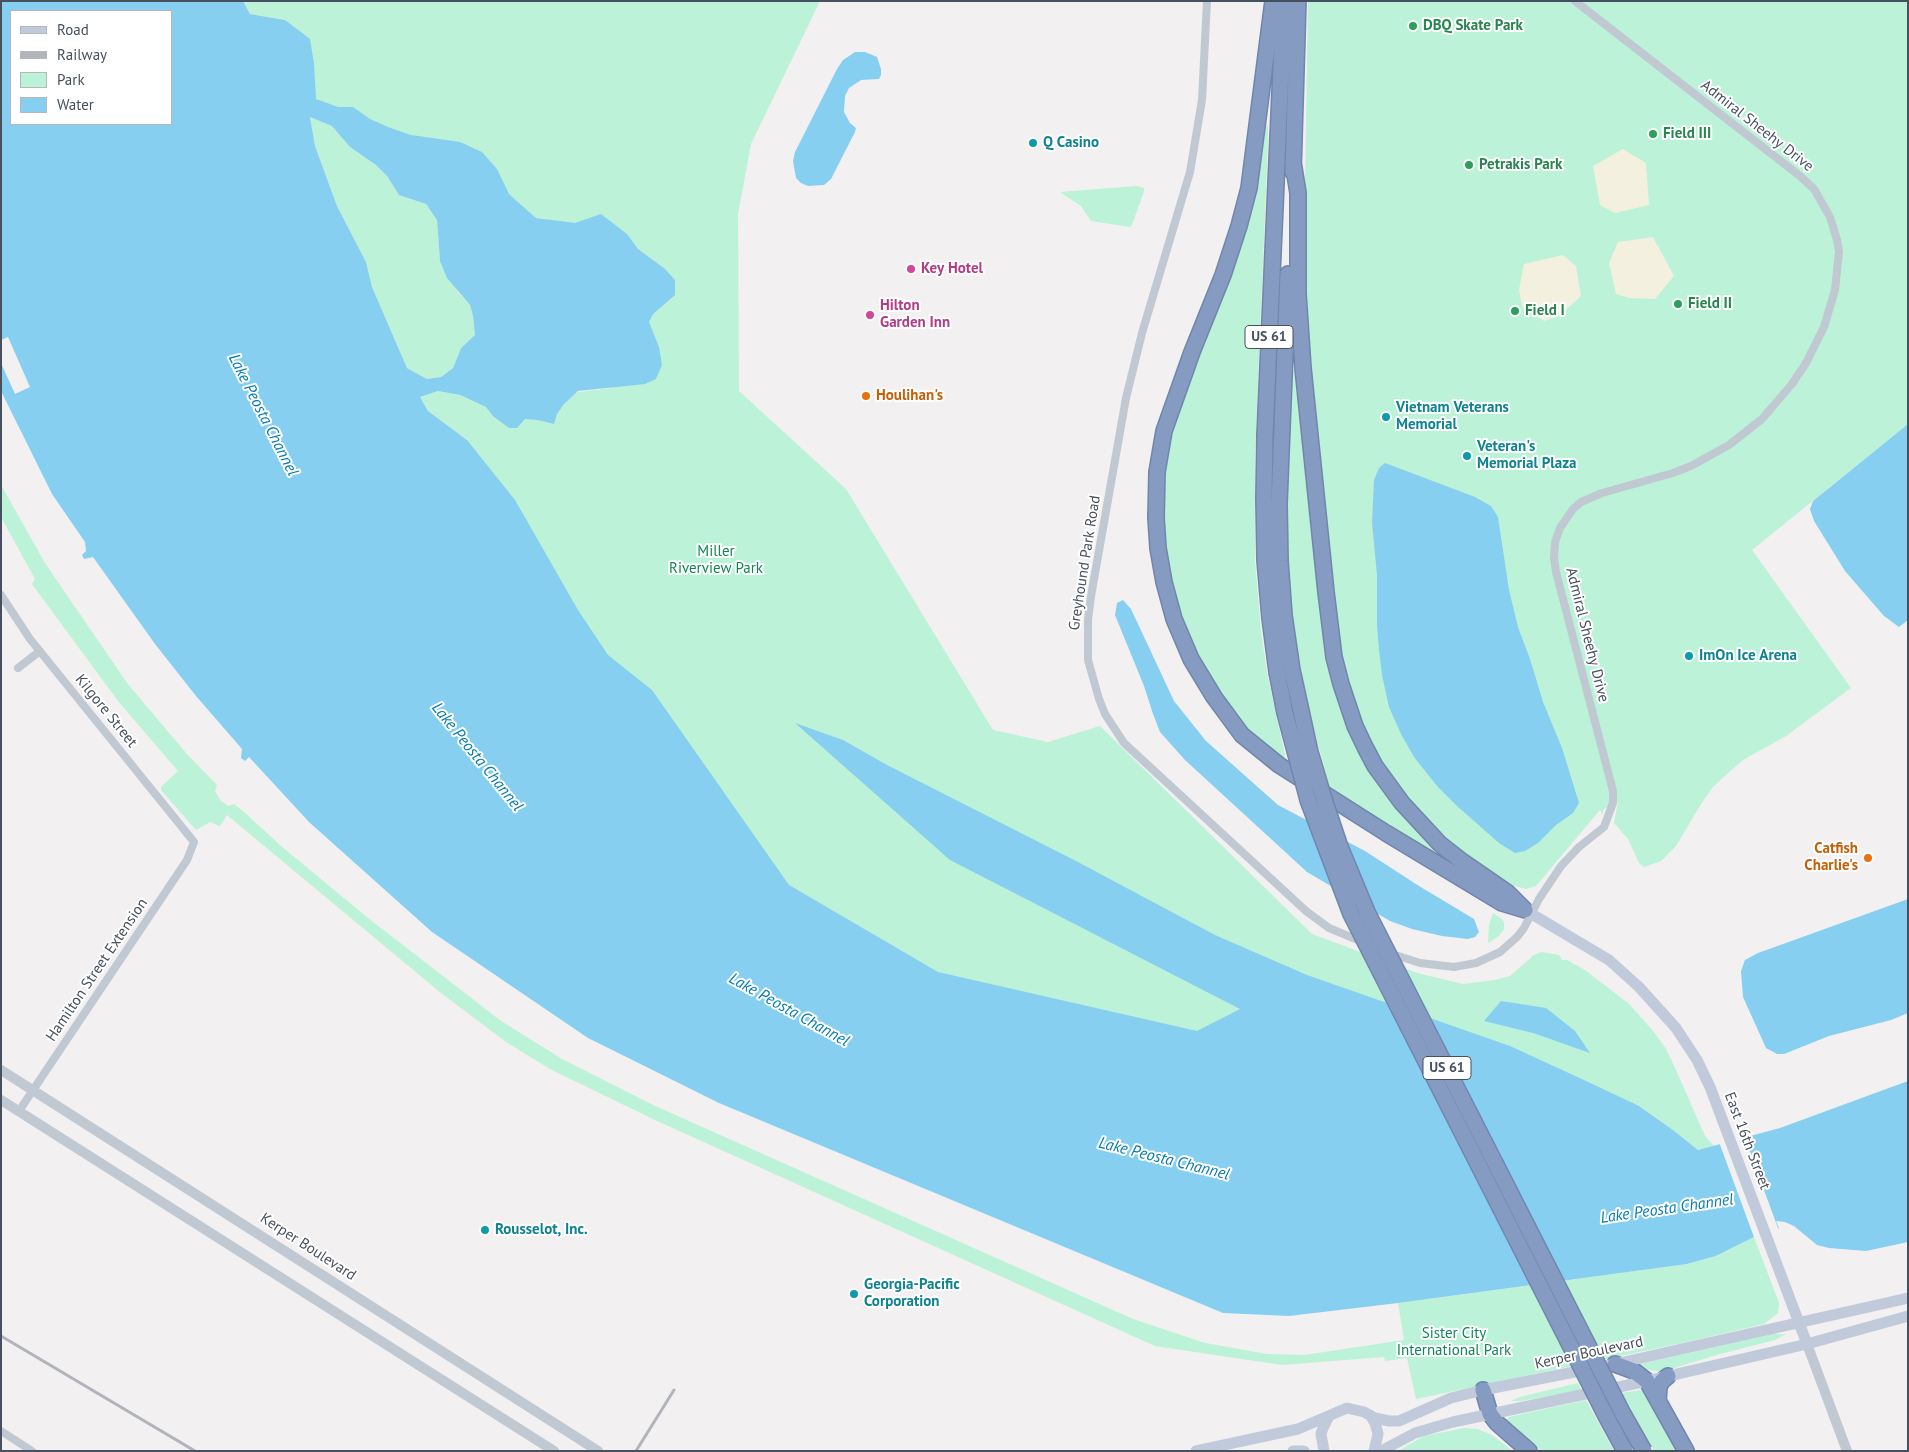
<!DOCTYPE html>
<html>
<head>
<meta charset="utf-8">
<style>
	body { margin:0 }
	#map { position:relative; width:1909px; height:1452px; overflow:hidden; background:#f2f0f0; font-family:"PT Sans",sans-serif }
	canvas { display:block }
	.frame { position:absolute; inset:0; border:2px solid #47505e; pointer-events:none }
	.legend { position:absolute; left:10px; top:10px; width:162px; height:115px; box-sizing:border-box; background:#fff; border:1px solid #b5b9bf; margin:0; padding:6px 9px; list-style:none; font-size:15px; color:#47505e }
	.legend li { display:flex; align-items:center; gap:10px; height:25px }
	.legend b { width:25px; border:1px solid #b5b9bf }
</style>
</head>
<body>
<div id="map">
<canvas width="1909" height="1452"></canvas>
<div class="frame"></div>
<ul class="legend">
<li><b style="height:6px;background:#c1cada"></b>Road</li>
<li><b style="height:6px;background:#b2b4bb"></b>Railway</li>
<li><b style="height:14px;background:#bcf2d7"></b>Park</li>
<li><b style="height:14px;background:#87cff1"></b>Water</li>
</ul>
</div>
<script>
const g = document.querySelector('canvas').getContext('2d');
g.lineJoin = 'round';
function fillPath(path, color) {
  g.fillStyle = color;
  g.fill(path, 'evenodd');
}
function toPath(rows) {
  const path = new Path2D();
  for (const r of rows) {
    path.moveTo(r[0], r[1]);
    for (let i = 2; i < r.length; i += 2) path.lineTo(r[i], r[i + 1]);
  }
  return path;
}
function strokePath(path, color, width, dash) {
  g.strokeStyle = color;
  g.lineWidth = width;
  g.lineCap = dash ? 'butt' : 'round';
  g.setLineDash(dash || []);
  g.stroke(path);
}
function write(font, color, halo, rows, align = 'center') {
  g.font = font + ' "PT Sans",sans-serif';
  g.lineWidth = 4;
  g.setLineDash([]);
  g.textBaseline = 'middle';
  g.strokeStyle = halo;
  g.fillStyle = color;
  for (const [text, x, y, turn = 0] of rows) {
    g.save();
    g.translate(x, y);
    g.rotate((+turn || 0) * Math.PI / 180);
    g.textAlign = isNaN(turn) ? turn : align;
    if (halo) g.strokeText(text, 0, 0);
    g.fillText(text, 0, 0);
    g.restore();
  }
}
fillPath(toPath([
	[243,1,820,1,751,144,738,214,739,391,846,489,993,730,1048,742,1100,726,1312,934,1417,973,1463,984,1495,980,1510,976,1534,955,1542,952,1559,955,1562,960,1567,960,1585,970,1629,1004,1654,1032,1666,1049,1676,1070,1705,1136,1714,1146,1698,1150,1673,1130,1639,1106,1298,1026,1089,1052,809,928,590,660,467,440,428,411,420,397,438,391,460,395,479,404,612,388,547,219,536,218,509,194,406,136,315,99,314,63,285,20,250,14],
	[1308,1,1908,1,1908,424,1752,550,1851,688,1786,736,1743,760,1727,774,1713,787,1701,804,1676,846,1661,861,1644,867,1639,863,1628,839,1614,823,1618,802,1604,809,1602,815,1601,811,1599,811,1536,886,1526,889,1515,886,1484,868,1458,849,1430,825,1396,783,1382,761,1361,720,1344,673,1306,340,1304,246],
	[310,117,333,126,350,147,376,165,387,176,399,195,426,204,437,220,440,261,458,292,470,305,473,316,475,335,461,348,453,368,441,377,427,379,407,368,372,287,366,262,337,206,315,146],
	[1266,125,1268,126,1268,141,1255,455,1255,561,1261,631,1267,673,1287,764,1255,737,1230,710,1202,668,1179,616,1166,571,1162,485,1169,438,1191,372,1225,286,1249,217,1259,175],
	[1136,186,1144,188,1144,191,1132,225,1130,227,1091,221,1081,206,1060,192],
	[1292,370,1295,370,1331,677,1346,722,1364,761,1379,784,1406,819,1421,835,1462,870,1461,872,1331,793,1306,698,1291,609,1287,513],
	[1,485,45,563,127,683,186,753,217,785,215,791,220,800,228,806,234,804,244,812,281,846,368,918,501,1021,562,1059,653,1105,1133,1319,1205,1343,1267,1354,1304,1355,1404,1340,1398,1303,1687,1264,1717,1256,1754,1237,1779,1303,1778,1313,1764,1324,1687,1342,1416,1399,1407,1358,1385,1361,1384,1357,1282,1365,1155,1346,655,1120,550,1069,506,1042,441,993,227,815,220,826,210,822,196,830,161,790,161,787,178,771,118,701,32,584,35,579,1,517],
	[1493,913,1502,919,1504,922,1504,929,1499,936,1488,943,1489,925],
	[1773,1334,1786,1334,1775,1340,1720,1354,1661,1372,1641,1368,1640,1366,1641,1364],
	[1578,1383,1581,1390,1521,1401,1511,1401,1520,1397],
	[1642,1390,1679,1451,1654,1451,1649,1442,1621,1393],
	[1586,1400,1614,1451,1541,1451,1509,1424,1506,1420,1509,1417],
	[1464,1428,1478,1429,1492,1435,1513,1451,1398,1451,1424,1436]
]), '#bcf2d7');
fillPath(toPath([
	[1623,149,1646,163,1649,205,1615,213,1600,205,1593,166],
	[1653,237,1674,276,1655,299,1629,298,1616,294,1609,263,1618,242],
	[1563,255,1576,266,1581,296,1559,316,1544,321,1522,306,1519,290,1524,264]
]), '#f4f0e0');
fillPath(toPath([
	[1,1,243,1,250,14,285,20,310,39,314,63,316,99,338,107,353,107,370,119,388,127,411,135,460,142,482,152,497,169,509,194,536,218,575,223,601,214,627,234,638,249,665,269,675,280,675,295,653,314,649,322,659,347,662,365,656,379,645,384,578,391,564,404,557,414,554,424,538,420,525,419,517,428,509,428,493,416,486,407,460,395,438,391,420,397,428,411,467,440,515,500,578,610,608,655,652,690,789,885,938,972,1197,1031,1240,1009,950,860,795,723,843,740,887,765,1076,861,1215,935,1307,975,1510,1046,1584,1080,1639,1106,1673,1130,1698,1150,1780,1128,1908,1081,1908,1248,1825,1256,1800,1237,1780,1228,1754,1237,1716,1256,1687,1264,1398,1303,1289,1316,1223,1313,719,1103,588,1038,432,932,309,822,249,757,245,761,241,758,242,749,196,696,155,644,93,557,84,559,82,555,86,551,85,542,52,494,1,391],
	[11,11,171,11,171,124,11,124],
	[310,117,332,126,350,147,376,165,387,176,399,195,426,204,437,220,440,261,447,278,470,305,473,316,475,335,461,348,453,368,441,377,427,379,407,368,372,287,366,262,337,206,315,146],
	[855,52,865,52,877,57,881,69,881,75,879,79,861,80,849,88,845,96,844,112,850,123,856,128,855,132,831,179,824,185,808,186,801,183,796,178,793,161,795,152,837,69,843,60],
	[1908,424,1908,620,1899,627,1884,616,1845,571,1814,521,1810,509,1813,501],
	[1385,463,1475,497,1491,506,1498,517,1509,590,1518,627,1530,659,1543,702,1562,748,1579,803,1573,813,1556,825,1538,843,1525,851,1515,853,1499,843,1457,806,1437,786,1414,757,1401,734,1389,707,1382,675,1379,650,1377,626,1377,575,1372,523,1374,480,1379,468],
	[1123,600,1131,609,1174,701,1206,741,1278,805,1365,851,1419,886,1474,919,1479,932,1475,937,1468,939,1442,936,1412,929,1390,921,1307,872,1185,760,1160,732,1153,714,1144,686,1115,615,1117,603],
	[1908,899,1908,1013,1891,1020,1829,1036,1784,1054,1777,1054,1766,1048,1743,997,1741,971,1745,960,1758,953],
	[1501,1001,1546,1008,1575,1031,1590,1053,1533,1033,1484,1021]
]), '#87cff1');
fillPath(toPath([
	[8,337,30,387,15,394,1,363,1,340],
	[1744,1135,1779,1231,1755,1240,1719,1142],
	[1776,1221,1785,1222,1794,1226,1817,1245,1829,1248,1866,1251,1908,1242,1908,1250,1880,1258,1857,1260,1825,1259,1815,1256,1799,1239,1784,1230,1780,1231]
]), '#f2f0f0');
const motorway = toPath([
	[1273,1,1249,188,1239,226,1223,275,1192,352,1164,431,1157,472,1156,518,1158,548,1164,582,1174,619,1191,659,1214,697,1242,735,1279,765,1386,833,1502,903,1525,910],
	[1293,162,1298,193,1298,294,1303,368,1326,592,1334,657,1341,684,1355,726,1365,747,1375,766,1402,803,1440,844,1463,862,1508,893,1524,909],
	[1293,172,1298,1],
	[1288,274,1279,504,1280,561,1284,615,1292,670],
	[1277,672,1270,618,1265,560,1264,499,1265,435,1284,1],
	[1615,1364,1634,1371,1647,1381,1686,1451],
	[1483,1390,1490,1414,1497,1423,1529,1451],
	[1658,1401,1659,1387,1662,1381,1668,1376]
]);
strokePath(motorway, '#7086ad', 18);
strokePath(toPath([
	[1207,1,1202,100,1190,172,1142,333,1126,398,1091,596,1088,620,1088,660,1099,699,1105,714,1124,743,1306,911,1329,928,1365,943],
	[1,595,30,639,194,842,187,860,19,1111],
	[18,668,40,651],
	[1389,953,1420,963,1454,967,1476,963,1500,952,1517,937,1524,928,1539,899,1561,866,1579,847,1604,827,1613,803,1613,791,1556,572,1554,558,1555,542,1560,528,1573,509,1581,502,1602,493,1673,473,1691,466,1729,445,1762,419,1792,384,1806,363,1824,327,1835,290,1839,252,1837,240,1830,217,1814,189,1800,176,1575,1],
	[1,1431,32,1451]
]), '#c0c8d2', 8);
strokePath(toPath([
	[1,1070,598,1451],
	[1,1100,554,1451],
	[1807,1344,1847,1451]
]), '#c0c8d2', 10);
strokePath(toPath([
	[1525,910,1609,960,1639,987,1676,1028,1697,1060,1710,1087,1807,1344],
	[1370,1415,1375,1423,1378,1434,1374,1451],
	[1196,1451,1298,1429,1347,1408,1364,1412,1375,1418,1389,1421,1399,1421,1451,1398,1483,1390,1615,1364,1908,1298],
	[1293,1451,1304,1451],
	[1324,1451,1321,1434,1323,1428,1329,1416],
	[1381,1451,1415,1433,1453,1422,1647,1381,1807,1344,1908,1316]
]), '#c1cada', 11);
strokePath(motorway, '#859bc1', 15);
strokePath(toPath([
	[1,1336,195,1451],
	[636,1451,674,1390]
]), '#b2b4bb', 3);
const motorwayBridge = toPath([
	[1292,670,1310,752,1324,799,1340,847,1367,912,1623,1414,1644,1451],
	[1277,672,1285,713,1308,800,1351,914,1606,1416,1625,1451]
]);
strokePath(motorwayBridge, '#7086ad', 18, []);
strokePath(motorwayBridge, '#859bc1', 15);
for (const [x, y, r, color] of [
	[1413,26,5,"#2e9e5b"],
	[1653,134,5,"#2e9e5b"],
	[1033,143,5,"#0f9aa8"],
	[1469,165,5,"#2e9e5b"],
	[911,269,5,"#d1479c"],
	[1678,304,5,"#2e9e5b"],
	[1515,311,5,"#2e9e5b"],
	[870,315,5,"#d1479c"],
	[866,396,5,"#e8710a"],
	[1386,417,5,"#0f9aa8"],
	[1467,456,5,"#0f9aa8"],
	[1689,656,5,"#0f9aa8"],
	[1868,858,5,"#e8710a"],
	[485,1230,5,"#0f9aa8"],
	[854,1294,5,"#0f9aa8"]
]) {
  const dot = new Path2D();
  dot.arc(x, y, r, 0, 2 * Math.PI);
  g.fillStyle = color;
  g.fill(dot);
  strokePath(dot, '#fff', 2);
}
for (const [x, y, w] of [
	[1269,337,48],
	[1447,1068,48]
]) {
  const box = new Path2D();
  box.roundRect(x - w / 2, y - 11.5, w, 23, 4);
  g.fillStyle = '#fff';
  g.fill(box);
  strokePath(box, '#47505e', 1);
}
write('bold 14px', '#47505e', null, [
	["US 61",1269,337],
	["US 61",1447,1068]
]);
write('bold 15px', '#27864d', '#fff', [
	["DBQ Skate Park",1423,26],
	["Field III",1663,134],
	["Petrakis Park",1479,165],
	["Field II",1688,304],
	["Field I",1525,311]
], 'left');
write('15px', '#47505e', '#fff', [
	["Admiral Sheehy Drive",1757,126,38],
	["Greyhound Park Road",1085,563,-81],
	["Admiral Sheehy Drive",1587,635,76],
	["Kilgore Street",106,711,51],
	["Hamilton Street Extension",97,970,-56],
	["East 16th Street",1747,1141,69],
	["Kerper Boulevard",308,1247,33],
	["Kerper Boulevard",1589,1353,-12]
]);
write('bold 15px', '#0d838f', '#fff', [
	["Q Casino",1043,143],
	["Vietnam Veterans",1396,408],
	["Memorial",1396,425],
	["Veteran's",1477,447],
	["Memorial Plaza",1477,464],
	["ImOn Ice Arena",1699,656],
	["Rousselot, Inc.",495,1230],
	["Georgia-Pacific",864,1285],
	["Corporation",864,1302]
], 'left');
write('bold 15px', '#b23c85', '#fff', [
	["Key Hotel",921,269],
	["Hilton",880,306],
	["Garden Inn",880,323]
], 'left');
write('bold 15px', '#c56008', '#fff', [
	["Houlihan's",876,396],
	["Catfish",1858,849,"right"],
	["Charlie's",1858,866,"right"]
], 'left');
write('15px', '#128558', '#fff', [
	["Miller",716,552],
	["Riverview Park",716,569],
	["Sister City",1454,1334],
	["International Park",1454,1351]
]);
write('italic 16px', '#047bb4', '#fff', [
	["Lake Peosta Channel",263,415,63],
	["Lake Peosta Channel",477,757,51],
	["Lake Peosta Channel",789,1010,29],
	["Lake Peosta Channel",1164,1159,14],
	["Lake Peosta Channel",1667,1209,-8]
]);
</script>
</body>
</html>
